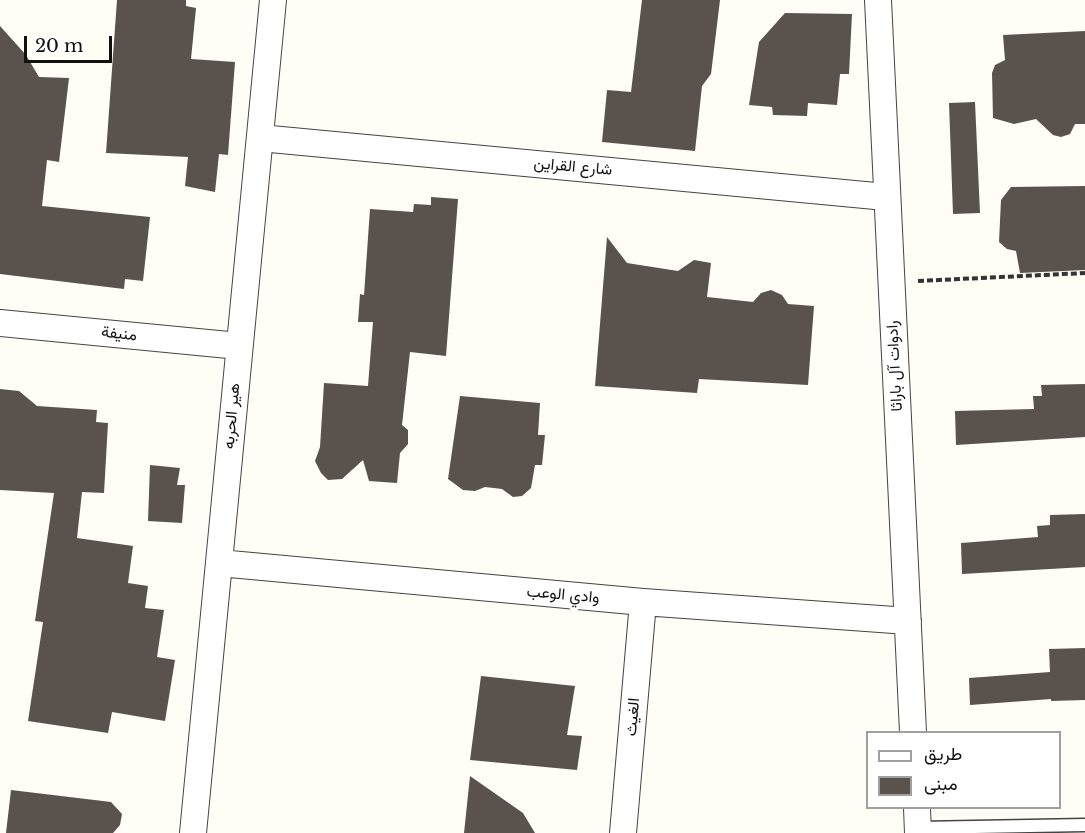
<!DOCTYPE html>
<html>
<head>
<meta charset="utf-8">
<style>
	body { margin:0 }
	#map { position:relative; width:1085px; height:833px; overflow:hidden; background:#fffdf5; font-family:"Libre Baskerville",Vazirmatn,serif }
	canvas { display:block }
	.legend { position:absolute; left:866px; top:731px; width:195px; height:78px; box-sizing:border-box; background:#fff; border:2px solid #a0a0a0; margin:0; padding:8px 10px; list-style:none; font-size:18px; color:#111 }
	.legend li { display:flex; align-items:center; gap:12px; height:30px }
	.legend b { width:30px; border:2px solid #a0a0a0 }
	.scale { position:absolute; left:24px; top:36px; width:88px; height:27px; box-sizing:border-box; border:3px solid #111; border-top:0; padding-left:8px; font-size:18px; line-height:21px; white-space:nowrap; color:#111; -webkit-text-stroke:4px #fff; paint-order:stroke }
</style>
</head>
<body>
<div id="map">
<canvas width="1085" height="833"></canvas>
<ul class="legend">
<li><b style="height:8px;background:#fff"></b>طريق</li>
<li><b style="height:16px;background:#5a524d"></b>مبنى</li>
</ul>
<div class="scale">20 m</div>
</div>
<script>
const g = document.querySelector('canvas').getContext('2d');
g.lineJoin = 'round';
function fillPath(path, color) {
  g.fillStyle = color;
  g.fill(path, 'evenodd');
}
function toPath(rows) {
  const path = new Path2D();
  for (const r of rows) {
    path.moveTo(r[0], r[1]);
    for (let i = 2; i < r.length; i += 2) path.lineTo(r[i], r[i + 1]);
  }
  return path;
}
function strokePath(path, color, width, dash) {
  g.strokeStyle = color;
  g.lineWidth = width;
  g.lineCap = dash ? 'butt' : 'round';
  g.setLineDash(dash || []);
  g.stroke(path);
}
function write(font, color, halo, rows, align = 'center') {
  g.font = font + ' "Libre Baskerville",Vazirmatn,serif';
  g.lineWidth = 6;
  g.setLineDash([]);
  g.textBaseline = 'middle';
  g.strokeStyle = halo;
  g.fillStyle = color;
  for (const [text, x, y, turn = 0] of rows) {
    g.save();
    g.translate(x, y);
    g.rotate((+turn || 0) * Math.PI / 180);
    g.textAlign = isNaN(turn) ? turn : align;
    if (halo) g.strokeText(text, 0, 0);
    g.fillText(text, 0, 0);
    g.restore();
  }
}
fillPath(toPath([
	[117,0,186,0,186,6,196,8,191,59,235,62,228,155,219,154,215,192,185,186,188,157,106,153],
	[642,0,720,0,711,74,702,86,695,151,602,142,607,90,631,92],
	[785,13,852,14,849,74,840,74,837,105,808,103,807,116,773,115,772,107,749,105,759,42],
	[0,26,26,55,39,77,69,78,59,162,47,160,42,206,150,217,143,281,125,279,124,289,0,274],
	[1085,31,1085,124,1075,124,1070,134,1061,137,1053,135,1036,119,1014,124,993,118,992,73,995,65,1005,60,1003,35],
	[975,102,980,213,953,214,949,103],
	[1085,186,1085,270,1020,273,1016,251,1007,249,999,242,1001,200,1011,187],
	[431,197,458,199,446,356,410,352,402,425,408,430,408,444,400,453,397,483,369,481,363,460,342,479,328,480,321,473,315,461,320,447,324,383,368,386,373,322,358,322,360,294,364,295,370,209,413,212,414,204,431,205],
	[607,237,627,263,678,271,694,260,711,263,707,297,753,302,761,293,771,290,782,295,788,304,814,306,808,385,699,379,697,393,595,386],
	[1085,384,1085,437,956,445,955,411,1034,409,1033,396,1042,396,1041,385],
	[0,389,19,391,37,406,97,410,96,422,108,423,104,493,82,492,77,538,133,546,128,583,148,586,145,608,164,610,157,657,175,660,165,721,112,712,108,733,28,721,43,622,35,621,54,493,0,490],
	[460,396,540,403,538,435,545,435,542,465,535,465,531,488,522,496,513,497,502,489,485,487,475,491,463,490,448,479],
	[150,465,180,468,177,485,185,485,182,523,148,521],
	[1085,514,1085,567,962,574,961,543,1038,537,1037,526,1050,525,1050,515],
	[1085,648,1085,700,1051,701,1051,699,970,705,969,678,1050,672,1049,649],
	[481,676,575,686,567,735,582,736,577,770,470,760],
	[470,776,523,813,535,833,464,833],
	[11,790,111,802,122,814,120,825,113,833,6,833]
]), '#5a524d');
const service = toPath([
	[918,828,1085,825]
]);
const minor = toPath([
	[878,0,913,732],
	[260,138,886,197],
	[0,323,239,346],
	[219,563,643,602,908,621],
	[917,808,918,833],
	[193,833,273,0],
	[623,833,643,602]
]);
strokePath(service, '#444', 15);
strokePath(minor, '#444', 28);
strokePath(toPath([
	[918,281,1085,273]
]), '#333', 4, [6, 3]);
strokePath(service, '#fff', 12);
strokePath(minor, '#fff', 26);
write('16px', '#111', '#fff', [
	["شارع القراين",573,167,5],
	["منيفة",119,334,6],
	["رادوات آل باراثا",895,366,-93],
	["هير الحربه",232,416,-85],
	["وادي الوعب",563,595,5],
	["الغيث",633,717,-85]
]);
</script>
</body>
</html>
